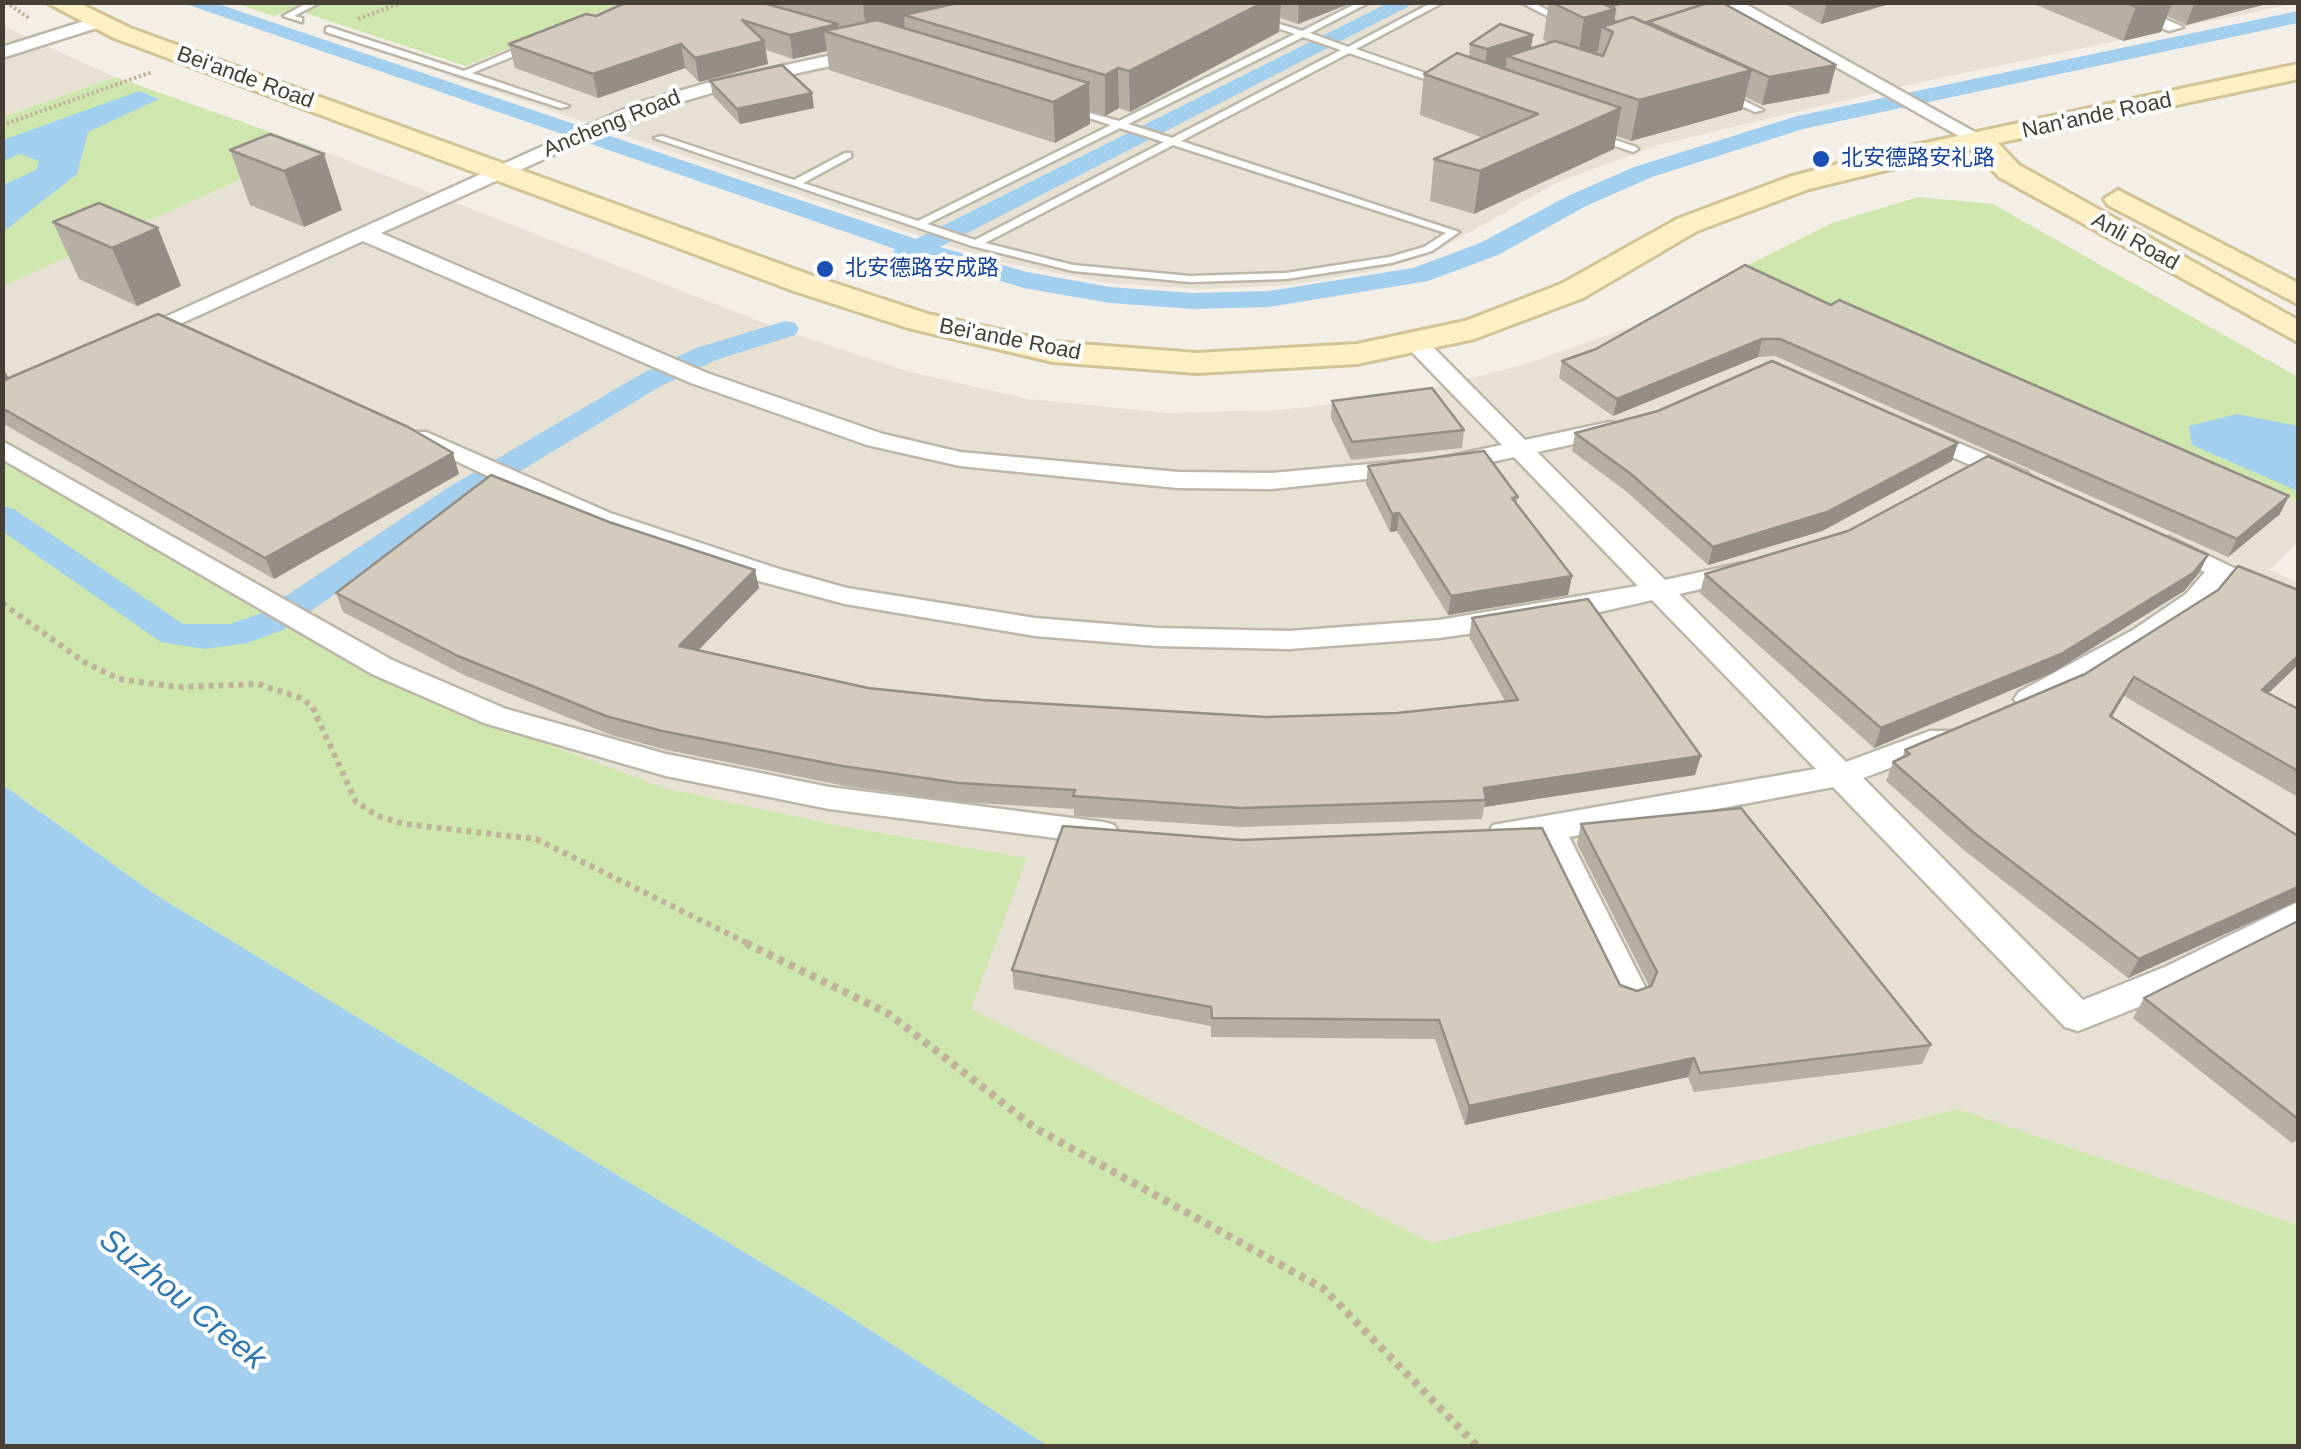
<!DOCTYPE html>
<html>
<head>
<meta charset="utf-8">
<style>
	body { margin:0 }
	#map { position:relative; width:2301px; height:1449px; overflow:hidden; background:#f3efe6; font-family:Helvetica,sans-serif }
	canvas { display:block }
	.frame { position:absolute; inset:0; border:5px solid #453f36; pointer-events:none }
</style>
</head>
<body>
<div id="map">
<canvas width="2301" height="1449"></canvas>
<div class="frame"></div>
</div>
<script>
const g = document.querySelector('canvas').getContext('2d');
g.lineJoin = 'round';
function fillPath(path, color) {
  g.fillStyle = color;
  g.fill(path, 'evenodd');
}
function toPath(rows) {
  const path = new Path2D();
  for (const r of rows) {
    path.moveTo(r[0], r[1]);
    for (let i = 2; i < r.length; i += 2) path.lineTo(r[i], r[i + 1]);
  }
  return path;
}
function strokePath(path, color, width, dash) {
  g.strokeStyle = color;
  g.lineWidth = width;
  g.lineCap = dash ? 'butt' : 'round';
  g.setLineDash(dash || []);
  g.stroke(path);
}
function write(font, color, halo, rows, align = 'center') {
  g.font = font + ' Helvetica,"Noto Sans SC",sans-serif';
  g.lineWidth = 8;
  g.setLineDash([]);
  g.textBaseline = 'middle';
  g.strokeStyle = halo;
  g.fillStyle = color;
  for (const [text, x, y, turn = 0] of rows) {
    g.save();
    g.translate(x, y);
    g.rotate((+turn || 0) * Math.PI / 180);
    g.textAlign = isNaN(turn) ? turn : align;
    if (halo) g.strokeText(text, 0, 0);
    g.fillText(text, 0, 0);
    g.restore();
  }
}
fillPath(toPath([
	[621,2,2298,3,1926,81,1658,145,1556,183,1432,254,1377,270,1291,285,1201,289,1108,283,991,260,446,75],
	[3,26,115,77,3,117],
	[313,147,777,328,910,372,1029,399,1168,413,1280,410,1401,396,1522,365,1631,327,1742,268,2298,501,2298,542,2270,570,2298,583,2298,1225,1957,1109,1432,1243,970,1009,1026,858,836,825,664,788,496,725,3,458,2,286]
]), '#e7e1d4');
fillPath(toPath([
	[234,3,621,3,466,66,293,9,274,16],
	[115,77,313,147,3,286,3,117],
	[1918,197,1993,204,2298,377,2298,501,1742,268,1832,223],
	[3,458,496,725,664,788,836,825,1027,858,971,1009,1432,1243,1957,1109,2298,1225,2298,1446,1048,1446,838,1309,156,895,3,785]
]), '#cde7af');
fillPath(toPath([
	[139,91,159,99,88,132,77,174,3,232,3,185,36,170,39,161,20,154,3,161,3,140],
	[2237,414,2298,426,2298,491,2192,445,2189,426],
	[3,785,156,895,838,1309,1048,1446,3,1446]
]), '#a3cfef');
fillPath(toPath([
	[180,2,212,2,916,239,1390,2,1417,2,940,247,1027,272,1110,287,1193,293,1269,291,1413,268,1480,243,1568,196,1634,167,1797,116,2298,11,2298,23,1803,129,1652,177,1586,206,1498,255,1428,281,1269,307,1193,309,1110,303,1024,288,920,257,895,261,891,255,895,249,180,2],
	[785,321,795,323,799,329,795,335,716,360,661,386,471,501,283,630,247,643,205,649,161,642,2,531,2,506,14,509,183,624,230,624,259,614,449,487,641,374,696,348,785,321]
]), '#a3cfef');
const lane = toPath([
	[309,2,321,2,294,16,302,18,302,22,283,16,309,2],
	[1359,2,1370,2,1310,33,1348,47,1433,2,1444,2,1356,49,1445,80,1445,84,1439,84,1349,53,1181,141,1459,232,1432,251,1391,263,1286,279,1190,282,1073,271,972,246,654,138,662,136,794,180,845,153,851,153,851,157,803,183,918,221,1111,125,1071,112,1071,108,1119,121,1295,34,1257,21,1257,17,1302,31,1359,2],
	[1303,37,1341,50,1172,138,1128,124,1303,37],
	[1120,128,1164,142,975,240,927,224,1120,128],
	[1173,145,1446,233,1424,247,1390,257,1286,273,1190,276,1073,265,985,243,1173,145],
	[1520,2,1532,2,1568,21,1561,23,1520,2],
	[329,27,464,71,525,45,531,45,531,49,472,73,569,106,561,108,326,32,326,28,329,27],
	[1722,93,1728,93,1763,110,1755,112,1722,97,1722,93],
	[1595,133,1636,147,1638,149,1633,152,1592,138,1590,136,1595,133]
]);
const street = toPath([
	[1721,2,1742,2,1989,140,1973,144,1721,2],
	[2103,2,2127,2,2183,27,2169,31,2103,2],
	[94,18,100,19,100,27,2,58,2,47,94,18],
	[865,48,871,49,871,57,725,89,650,111,381,233,707,373,883,434,960,452,1178,472,1272,473,1404,461,1413,464,1417,469,1413,474,1272,489,1178,488,960,466,867,445,691,383,363,241,140,342,124,342,121,337,638,103,721,79,865,48],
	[1416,336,1424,338,1525,440,1610,422,1619,424,1622,429,1619,434,1537,452,1665,580,1742,563,1752,565,1756,571,1752,577,1679,594,1846,762,1930,731,1952,731,1956,738,1952,745,1863,778,2083,1000,2165,967,2298,902,2298,930,2189,987,2078,1031,2065,1027,1833,787,1569,837,1648,993,1642,1003,1630,1007,1618,1003,1539,841,1493,841,1488,833,1493,825,1816,769,1652,600,1569,619,1439,638,1289,649,1157,646,1035,636,845,604,759,581,592,525,405,437,408,432,426,432,610,513,779,569,847,588,1035,618,1157,628,1289,631,1439,620,1638,586,1514,457,1450,471,1441,468,1437,463,1441,458,1502,445,1408,348,1405,343,1416,336],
	[1918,426,2027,472,2031,477,2027,482,2009,482,1909,438,1906,433,1909,428,1918,426],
	[2,441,392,660,506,709,666,754,829,787,1103,822,1114,825,1119,833,1114,841,1103,844,829,809,666,776,484,723,372,674,2,459,2,441],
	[2169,537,2236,569,2206,606,2153,642,2039,706,2019,706,2014,699,2019,692,2133,630,2186,594,2205,572,2160,551,2156,545,2169,537]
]);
const secondary = toPath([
	[46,2,77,2,130,28,816,277,928,314,1053,342,1197,353,1357,344,1465,321,1561,284,1677,219,1789,177,1887,151,2298,64,2298,79,1998,143,2019,165,2298,320,2298,342,1999,177,1973,149,1809,189,1697,231,1583,298,1474,339,1357,364,1197,373,1053,362,908,328,794,291,114,38,46,2],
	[2118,190,2298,283,2298,304,2108,205,2104,199,2118,190]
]);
strokePath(lane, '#beb7a9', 5);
strokePath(street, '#beb7a9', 5);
strokePath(secondary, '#d2c397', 6);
strokePath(toPath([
	[6,2,30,19],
	[358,19,403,2],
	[2,125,152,72]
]), '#c0b39a', 4, [2.5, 2.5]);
strokePath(toPath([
	[2,603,84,662,119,679,177,687,258,684,301,698,312,706,356,802,378,816,405,824,536,839,751,945]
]), '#c0b39a', 6, [5, 5]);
strokePath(toPath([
	[746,943,889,1014,1035,1128,1324,1289,1477,1446]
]), '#c0b39a', 8, [6, 6]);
fillPath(lane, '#fff');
fillPath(street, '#fff');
fillPath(secondary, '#fef0c5');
fillPath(toPath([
	[627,2,1354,2,1298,24,1280,18,1279,32,1130,112,1119,108,1105,116,1090,111,1090,124,1055,143,829,70,827,51,793,59,766,50,768,64,699,82,685,68,598,98,515,68,509,44,596,16],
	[1549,2,1600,2,1610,7,1701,5,1836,65,1829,93,1762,105,1745,97,1742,110,1631,141,1616,136,1614,149,1474,214,1430,201,1434,159,1483,138,1420,115,1424,74,1469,57,1470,44,1531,49,1549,43,1543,40],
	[1782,2,1896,2,1821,24],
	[2029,2,2274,2,2186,25,2167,16,2161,32,2123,41],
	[710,81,814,108,740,124,713,96],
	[270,134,342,210,304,227,250,205,230,150],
	[53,222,158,228,181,286,137,306,79,279],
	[1745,265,2280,514,2228,557,1775,356,1758,357,1613,416,1559,378,1562,361,1596,349],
	[2,366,9,378,459,474,274,579,2,423],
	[1332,401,1464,430,1462,448,1351,460,1331,418],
	[1575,433,1952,461,1822,531,1708,565,1627,492,1572,451],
	[1368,466,1518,497,1516,504,1572,576,1568,595,1448,615,1397,531,1390,532,1366,484],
	[609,522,759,588,698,650,868,688,983,700,1266,717,1397,713,1505,701,1469,637,1472,618,1695,775,1484,807,1482,819,1240,827,1074,816,1074,809,961,802,845,786,667,750,611,735,464,675,343,612,336,593],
	[1848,531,2208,555,2199,573,2184,591,2052,673,1874,748,1700,593,1705,574],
	[2218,590,2268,694,2298,709,2298,797,2124,696,2112,717,2298,836,2298,901,2128,978,1965,851,1886,781,1893,762,1902,758,1905,750,2085,674],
	[1581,824,1931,1045,1922,1064,1694,1092,1688,1077,1465,1125,1435,1039,1211,1037,1211,1026,1014,989,1012,970,1620,985,1637,991,1649,986,1577,844],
	[2298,921,2298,1140,2292,1143,2133,1018,2144,998]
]), '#b6afa2');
fillPath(toPath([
	[866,2,1038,2,904,15,905,33,867,42,863,3],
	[1264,2,1281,2,1279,32,1130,112,1129,71],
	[1299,2,1354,2,1298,24],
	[1827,2,1896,2,1821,24],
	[2153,2,2172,2,2161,32,2123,41,2136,7],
	[2195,2,2274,2,2186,25],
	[1615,9,1611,31,1602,27,1598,51,1578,57,1584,18],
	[838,24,839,36,824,31,827,51,793,59,790,35],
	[1533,35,1529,64,1507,56,1504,82,1482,89,1487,49],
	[764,41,768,64,699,82,695,58],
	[681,44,685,68,598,98,593,74],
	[1836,65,1829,93,1762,105,1769,77],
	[1118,68,1119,108,1105,116,1105,75],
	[1752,70,1742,110,1631,141,1639,100],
	[1089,83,1090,124,1055,143,1053,102],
	[812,93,814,108,740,124,737,109],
	[1621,108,1614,149,1474,214,1480,171],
	[324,154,342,210,304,227,284,171],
	[158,228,181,286,137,306,112,248],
	[1762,339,1758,357,1613,416,1617,399],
	[2,366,9,380,2,384],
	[1958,443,1952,461,1822,531,1708,565,1713,547],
	[453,453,459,474,274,579,265,558],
	[2289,496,2280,514,2228,557,2237,539],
	[1399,513,1397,531,1390,532,1392,514],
	[2208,555,2199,573,2184,591,2052,673,1874,748,1881,728],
	[755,570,759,588,684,665,679,646],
	[1572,576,1568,595,1448,615,1451,596],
	[2298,656,2298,665,2251,710,2262,690],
	[2134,677,2124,696,2101,735,2110,716],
	[1701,756,1695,775,1484,807,1486,800,1484,788],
	[2298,887,2298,901,2128,978,2139,959],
	[1694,1058,1688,1077,1465,1125,1469,1106]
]), '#948e84');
const building = toPath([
	[627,2,760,2,838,24,790,35,742,20,764,41,695,58,681,44,593,74,509,44,586,14,596,16,627,2],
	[962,2,1264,2,1129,71,1118,68,1105,75,904,15,962,2],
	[1551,2,1600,2,1615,9,1584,18,1551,2],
	[1624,2,1698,2,1701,5,1644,23,1632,17,1617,22,1613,20,1615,9,1610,7,1624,2],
	[1711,2,1721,2,1836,65,1769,77,1648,22,1711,2],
	[2125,2,2153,2,2136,7,2125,2],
	[1632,17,1752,70,1639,100,1507,56,1555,41,1603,56,1613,32,1602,27,1632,17],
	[877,20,1089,83,1053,102,824,31,877,20],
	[1500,24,1533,35,1487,49,1470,44,1500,24],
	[1457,53,1621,108,1480,171,1434,159,1538,114,1424,74,1457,53],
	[782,65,812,93,737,109,710,81,782,65],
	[270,134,324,154,284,171,230,150,270,134],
	[99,203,158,228,112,248,53,222,99,203],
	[1745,265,1831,305,1839,300,2289,496,2237,539,1780,339,1762,339,1617,399,1562,361,1596,349,1745,265],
	[158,314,408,427,453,453,265,558,2,408,2,381,158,314],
	[1772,361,1958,443,1827,512,1713,547,1631,474,1575,433,1658,411,1772,361],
	[1432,388,1464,430,1352,442,1332,401,1432,388],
	[1484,451,1518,497,1512,498,1572,576,1451,596,1399,513,1392,514,1368,466,1484,451],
	[1988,456,2208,555,2193,573,2061,654,1881,728,1705,574,1848,531,1988,456],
	[491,475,609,522,755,570,679,646,868,688,983,700,1266,717,1397,713,1518,700,1472,618,1588,599,1701,756,1484,788,1486,800,1241,808,1073,796,1075,790,959,783,842,766,662,731,606,716,458,656,336,593,491,475],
	[2238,566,2298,590,2298,656,2262,690,2298,709,2298,771,2134,677,2110,716,2298,836,2298,887,2139,959,1973,832,1893,762,1910,754,1905,750,2085,674,2218,590,2238,566],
	[1741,808,1931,1045,1700,1073,1694,1058,1469,1106,1439,1020,1212,1018,1211,1007,1012,970,1063,826,1241,840,1542,828,1620,985,1637,991,1651,986,1657,972,1581,824,1741,808],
	[2298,921,2298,1119,2144,998,2298,921]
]);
fillPath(building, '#d4cbbc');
strokePath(building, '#948e84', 2.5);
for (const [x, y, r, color] of [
	[1821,159,10,"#1a4fb4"],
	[825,269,10,"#1a4fb4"]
]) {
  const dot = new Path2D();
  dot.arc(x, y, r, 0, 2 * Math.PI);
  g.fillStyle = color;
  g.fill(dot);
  strokePath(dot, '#fff', 4);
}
write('22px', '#453f36', '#fff', [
	["Bei'ande Road",245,78,20],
	["Nan'ande Road",2097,116,-12],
	["Ancheng Road",612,124,-22],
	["Anli Road",2135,242,29],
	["Bei'ande Road",1010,340,11]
]);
write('22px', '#164399', '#fff', [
	["北安德路安礼路",1841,159],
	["北安德路安成路",845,269]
], 'left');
write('italic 32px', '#3079b0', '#fff', [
	["Suzhou Creek",182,1300,39]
]);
</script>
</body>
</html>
